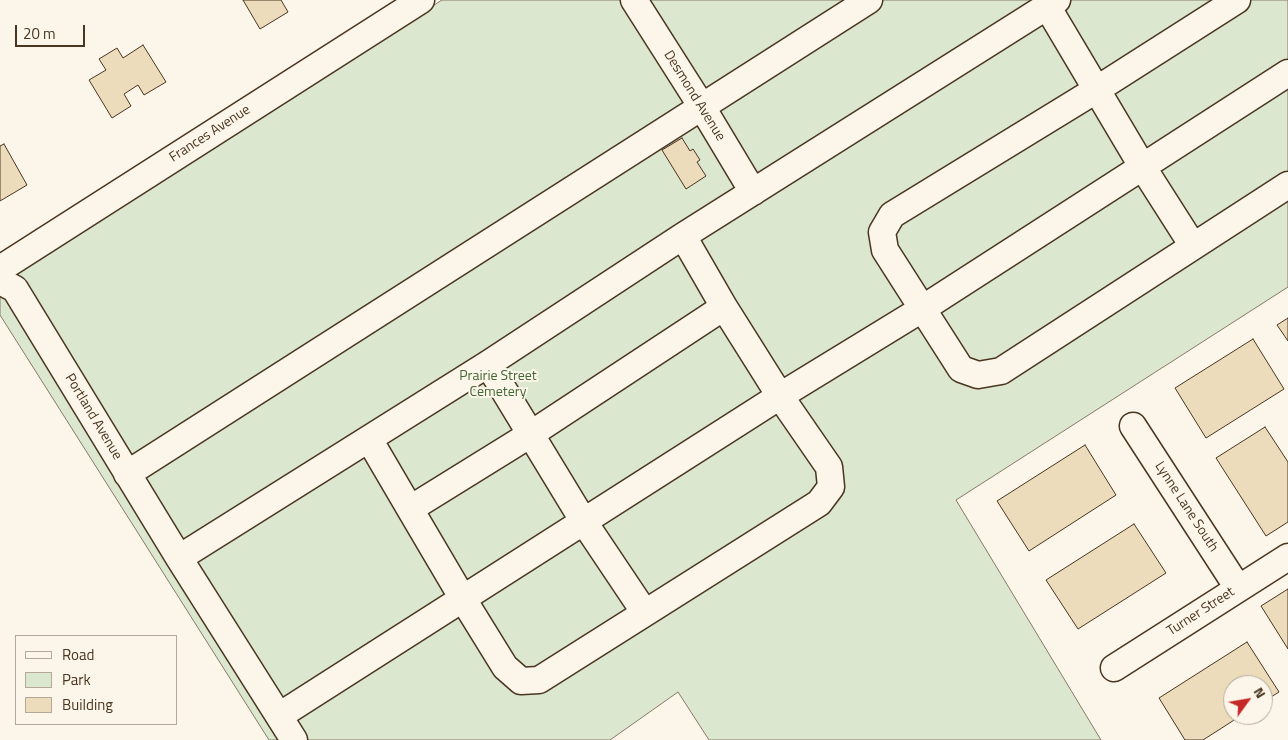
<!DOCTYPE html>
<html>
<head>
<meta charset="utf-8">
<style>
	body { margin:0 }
	#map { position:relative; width:1288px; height:740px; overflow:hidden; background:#fbf6e9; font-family:"Titillium Web",sans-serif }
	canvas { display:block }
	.legend { position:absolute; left:15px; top:635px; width:162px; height:90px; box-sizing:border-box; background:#fbf6e9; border:1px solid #b4a999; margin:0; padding:6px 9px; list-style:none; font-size:15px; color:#4a3520 }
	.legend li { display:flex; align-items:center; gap:10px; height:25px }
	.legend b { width:25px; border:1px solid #b4a999 }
	.north { position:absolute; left:1223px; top:675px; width:50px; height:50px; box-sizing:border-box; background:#fbf6e9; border:1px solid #b4a999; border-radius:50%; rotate:58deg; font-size:14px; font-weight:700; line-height:20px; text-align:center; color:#4a3520 }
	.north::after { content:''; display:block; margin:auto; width:18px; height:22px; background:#c62828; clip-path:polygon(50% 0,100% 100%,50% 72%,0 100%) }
	.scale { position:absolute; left:15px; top:25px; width:70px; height:22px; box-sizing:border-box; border:2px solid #4a3520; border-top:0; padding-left:6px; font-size:15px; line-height:18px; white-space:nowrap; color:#4a3520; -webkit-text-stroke:4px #fbf6e9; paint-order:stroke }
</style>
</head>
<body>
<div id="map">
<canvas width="1288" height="740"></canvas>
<ul class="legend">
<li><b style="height:6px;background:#fbf6e9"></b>Road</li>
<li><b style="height:14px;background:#dce7d0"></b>Park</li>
<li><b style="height:14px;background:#ecdcbc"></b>Building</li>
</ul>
<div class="north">N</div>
<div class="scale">20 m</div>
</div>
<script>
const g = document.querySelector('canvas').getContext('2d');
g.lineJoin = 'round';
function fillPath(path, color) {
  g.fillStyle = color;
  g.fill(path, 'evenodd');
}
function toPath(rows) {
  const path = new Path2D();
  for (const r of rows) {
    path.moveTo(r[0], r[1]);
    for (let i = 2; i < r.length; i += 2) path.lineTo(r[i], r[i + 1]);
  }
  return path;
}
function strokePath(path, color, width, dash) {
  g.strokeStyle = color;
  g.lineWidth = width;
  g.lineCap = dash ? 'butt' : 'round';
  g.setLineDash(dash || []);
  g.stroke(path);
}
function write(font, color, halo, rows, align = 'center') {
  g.font = font + ' "Titillium Web",sans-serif';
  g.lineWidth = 4;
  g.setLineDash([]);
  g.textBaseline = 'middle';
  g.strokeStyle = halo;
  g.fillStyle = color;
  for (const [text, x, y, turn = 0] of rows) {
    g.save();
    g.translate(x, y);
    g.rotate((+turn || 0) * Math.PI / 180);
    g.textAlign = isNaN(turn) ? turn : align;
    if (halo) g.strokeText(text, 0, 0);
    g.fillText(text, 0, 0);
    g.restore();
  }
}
const green = toPath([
	[442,0,1288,0,1288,287,956,500,1101,740,709,740,678,692,610,740,269,740,0,315,0,283,442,0]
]);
fillPath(green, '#dce7d0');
strokePath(green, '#887966', 1);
const building = toPath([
	[243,0,281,0,288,12,260,29,243,0],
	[143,45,166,82,144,95,138,85,124,94,131,106,112,118,89,80,106,70,99,59,117,48,123,58,143,45],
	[682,138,690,151,693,149,700,160,697,162,706,176,686,189,662,150,682,138],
	[4,144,27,185,0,201,0,146,4,144],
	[1288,318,1288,341,1277,325,1288,318],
	[1253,339,1284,389,1206,438,1175,388,1253,339],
	[1265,427,1288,462,1288,522,1266,536,1216,458,1265,427],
	[1085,445,1116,495,1029,551,997,501,1085,445],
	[1134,524,1166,573,1078,629,1046,580,1134,524],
	[1288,589,1288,649,1261,606,1288,589],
	[1247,642,1279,692,1263,702,1263,685,1233,685,1233,715,1242,715,1203,740,1185,740,1159,698,1247,642]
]);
fillPath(building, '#ecdcbc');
strokePath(building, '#4a3520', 1);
const minor = toPath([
	[634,0,702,107,753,192],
	[1237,0,1096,90,892,215,882,232,885,250,961,369,978,375,1001,371,1288,185],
	[1047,6,1142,166,1193,246],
	[683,236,724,307],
	[0,269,421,0],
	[0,281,15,289,179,558,294,740],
	[488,364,584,522,645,613],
	[1133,426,1238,588],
	[369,439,410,509,463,599,505,667,521,681,539,680,819,503,831,487,829,467,780,396,724,307,531,434,410,509],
	[127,474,869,0],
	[179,558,488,364,683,236,1057,0],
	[1114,668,1288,557],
	[279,716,780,396,922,309,1288,73]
]);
strokePath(minor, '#4a3520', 29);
strokePath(minor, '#fbf6e9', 26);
write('14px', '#4a3520', '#fbf6e9', [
	["Desmond Avenue",694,96,58],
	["Frances Avenue",210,134,-33],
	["Portland Avenue",93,417,59],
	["Lynne Lane South",1186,507,57],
	["Turner Street",1201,612,-33]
]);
write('14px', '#436837', '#fbf6e9', [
	["Prairie Street",498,377],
	["Cemetery",498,393]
]);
</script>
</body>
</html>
